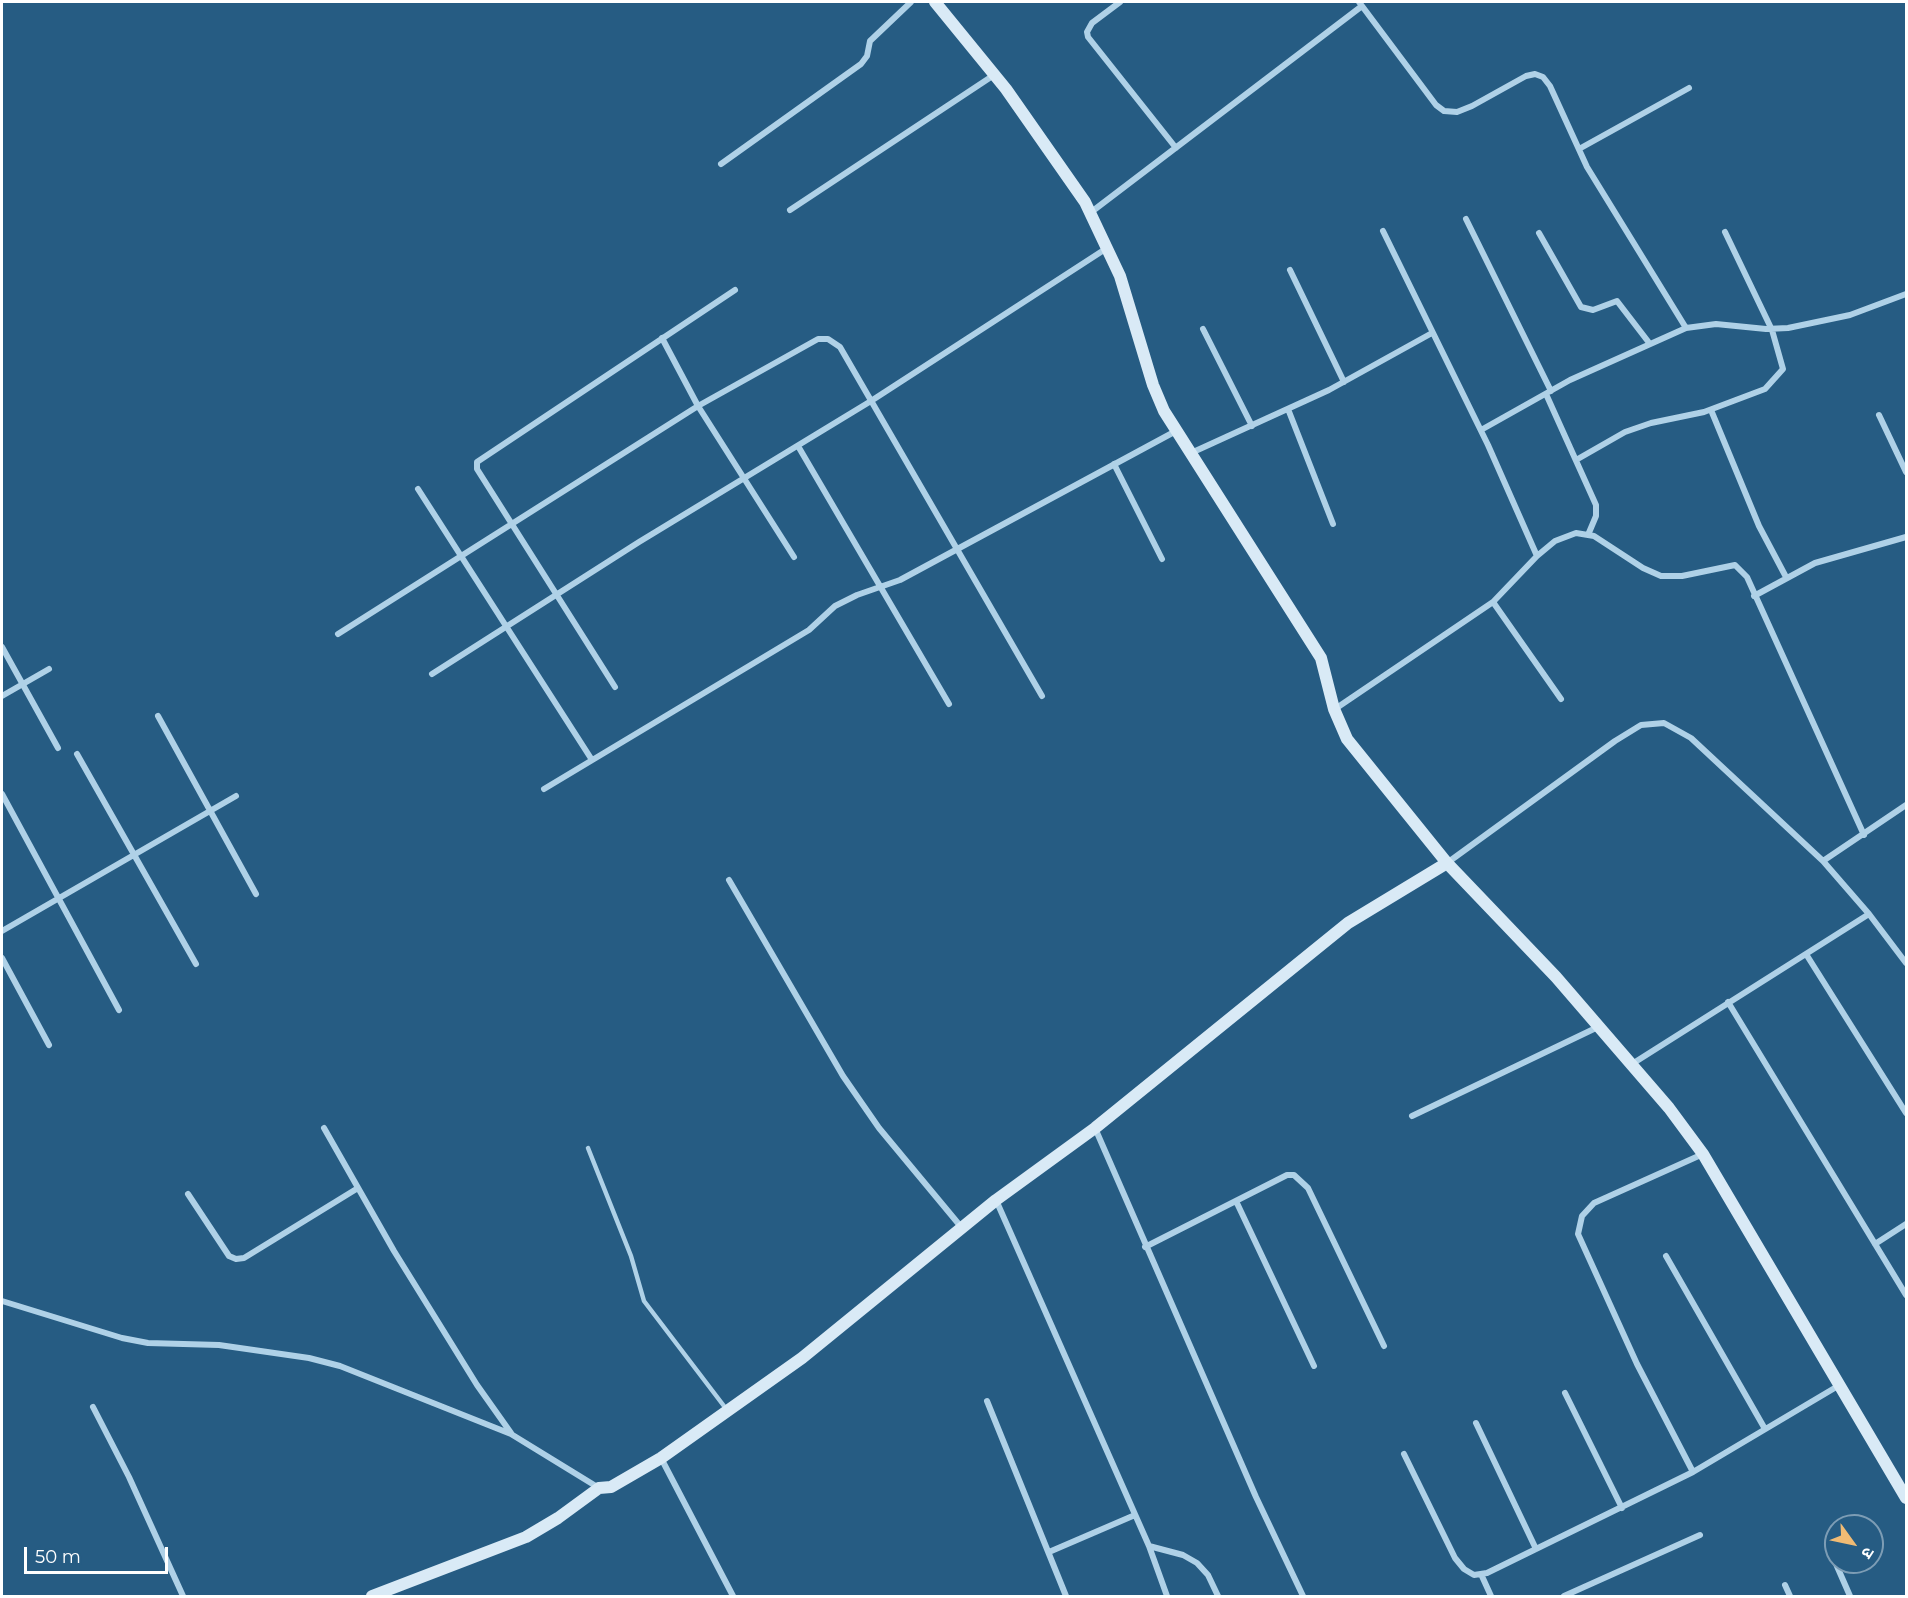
<!DOCTYPE html>
<html>
<head>
<meta charset="utf-8">
<style>
	body { margin:0 }
	#map { position:relative; width:1908px; height:1598px; overflow:hidden; background:#265c83; font-family:Montserrat,"Noto Sans Devanagari",sans-serif }
	canvas { display:block }
	.frame { position:absolute; inset:0; border:3px solid #fff; pointer-events:none }
	.north { position:absolute; left:1824px; top:1514px; width:60px; height:60px; box-sizing:border-box; background:#265c83; border:2px solid #7d9db5; border-radius:50%; rotate:123deg; font-size:16px; font-weight:700; line-height:24px; text-align:center; color:#fff }
	.north::after { content:''; display:block; margin:auto; width:21px; height:27px; background:#f0bb74; clip-path:polygon(50% 0,100% 100%,50% 72%,0 100%) }
	.scale { position:absolute; left:24px; top:1547px; width:144px; height:27px; box-sizing:border-box; border:3px solid #fff; border-top:0; padding-left:8px; font-size:18px; line-height:21px; white-space:nowrap; color:#fff; -webkit-text-stroke:4px #265c83; paint-order:stroke }
</style>
</head>
<body>
<div id="map">
<canvas width="1908" height="1598"></canvas>
<div class="frame"></div>
<div class="north">उ</div>
<div class="scale">50 m</div>
</div>
<script>
const g = document.querySelector('canvas').getContext('2d');
g.lineJoin = 'round';
function toPath(rows) {
  const path = new Path2D();
  for (const r of rows) {
    path.moveTo(r[0], r[1]);
    for (let i = 2; i < r.length; i += 2) path.lineTo(r[i], r[i + 1]);
  }
  return path;
}
function strokePath(path, color, width, dash) {
  g.strokeStyle = color;
  g.lineWidth = width;
  g.lineCap = dash ? 'butt' : 'round';
  g.setLineDash(dash || []);
  g.stroke(path);
}
strokePath(toPath([
	[588,1148,631,1256,644,1301,727,1410]
]), '#afd1e7', 4.5);
strokePath(toPath([
	[1120,2,1092,23,1087,32,1088,37,1176,148],
	[1359,2,1436,105,1444,111,1457,112,1472,106,1526,76,1535,74,1543,77,1550,86,1587,167,1686,328],
	[1579,149,1689,88],
	[721,164,861,64,867,56,870,41,911,2],
	[790,210,994,75],
	[1090,213,1362,6],
	[1466,219,1551,391],
	[1383,231,1488,445,1537,556],
	[1539,233,1581,307,1593,310,1617,301,1650,344],
	[1290,270,1344,382],
	[1203,329,1252,426],
	[662,338,698,406,794,557],
	[1546,394,1596,505,1596,516,1588,535],
	[1288,409,1333,524],
	[1711,410,1759,526,1786,577],
	[1879,415,1906,472],
	[1481,430,1570,380,1686,328,1716,324,1766,329,1788,328,1850,315,1906,294],
	[798,446,949,704],
	[1191,453,1329,390,1432,333],
	[1576,460,1625,432,1651,423,1704,412,1765,389,1783,369,1772,330,1725,232],
	[1114,464,1162,559],
	[418,489,592,760],
	[1754,596,1815,563,1906,537],
	[1493,602,1561,699],
	[338,634,698,406,818,339,828,339,840,347,1042,696],
	[2,647,58,748],
	[432,674,639,542,871,401,1107,248],
	[615,687,477,469,477,462,735,290],
	[2,696,49,669],
	[1335,709,1493,602,1537,556,1555,541,1576,533,1594,536,1643,568,1661,576,1682,576,1735,565,1747,577,1864,835],
	[158,716,256,894],
	[77,754,196,964],
	[544,789,809,630,835,606,857,595,900,580,1176,431],
	[2,794,119,1010],
	[1823,861,1906,805],
	[1447,863,1615,741,1641,725,1664,723,1691,738,1823,861,1869,914,1906,963],
	[729,880,843,1076,879,1128,962,1228],
	[2,931,236,796],
	[1806,954,1906,1113],
	[2,958,49,1045],
	[1728,1002,1906,1295],
	[1632,1064,1869,914],
	[1412,1116,1598,1027],
	[324,1128,394,1251,477,1385,511,1433],
	[1095,1128,1256,1497,1303,1596],
	[188,1194,229,1256,236,1259,244,1258,358,1188],
	[996,1200,1149,1546,1167,1596],
	[1236,1201,1314,1366],
	[1875,1244,1906,1224],
	[1145,1247,1287,1175,1294,1175,1308,1188,1384,1346],
	[1666,1256,1765,1429],
	[2,1301,122,1338,148,1343,219,1345,309,1358,340,1366,511,1434,599,1488],
	[1565,1393,1622,1508],
	[987,1401,1066,1596],
	[93,1407,129,1477,183,1596],
	[1476,1423,1536,1549],
	[1404,1454,1455,1558,1464,1569,1474,1575,1487,1573,1693,1472,1838,1386],
	[661,1458,733,1596],
	[1693,1472,1637,1364,1578,1234,1582,1216,1594,1203,1703,1154],
	[1149,1546,1183,1555,1197,1563,1208,1575,1218,1596],
	[1829,1548,1850,1596],
	[1049,1552,1135,1515],
	[1481,1574,1491,1596],
	[1785,1585,1790,1596],
	[1564,1596,1700,1535]
]), '#afd1e7', 6);
strokePath(toPath([
	[935,2,1006,89,1085,202,1120,276,1153,385,1164,411,1321,658,1334,709,1347,739,1447,863,1556,977,1669,1108,1703,1154,1906,1498],
	[372,1596,526,1537,558,1518,599,1488,611,1487,661,1458,802,1358,996,1200,1095,1128,1348,923,1447,863]
]), '#d9eaf6', 12);
</script>
</body>
</html>
